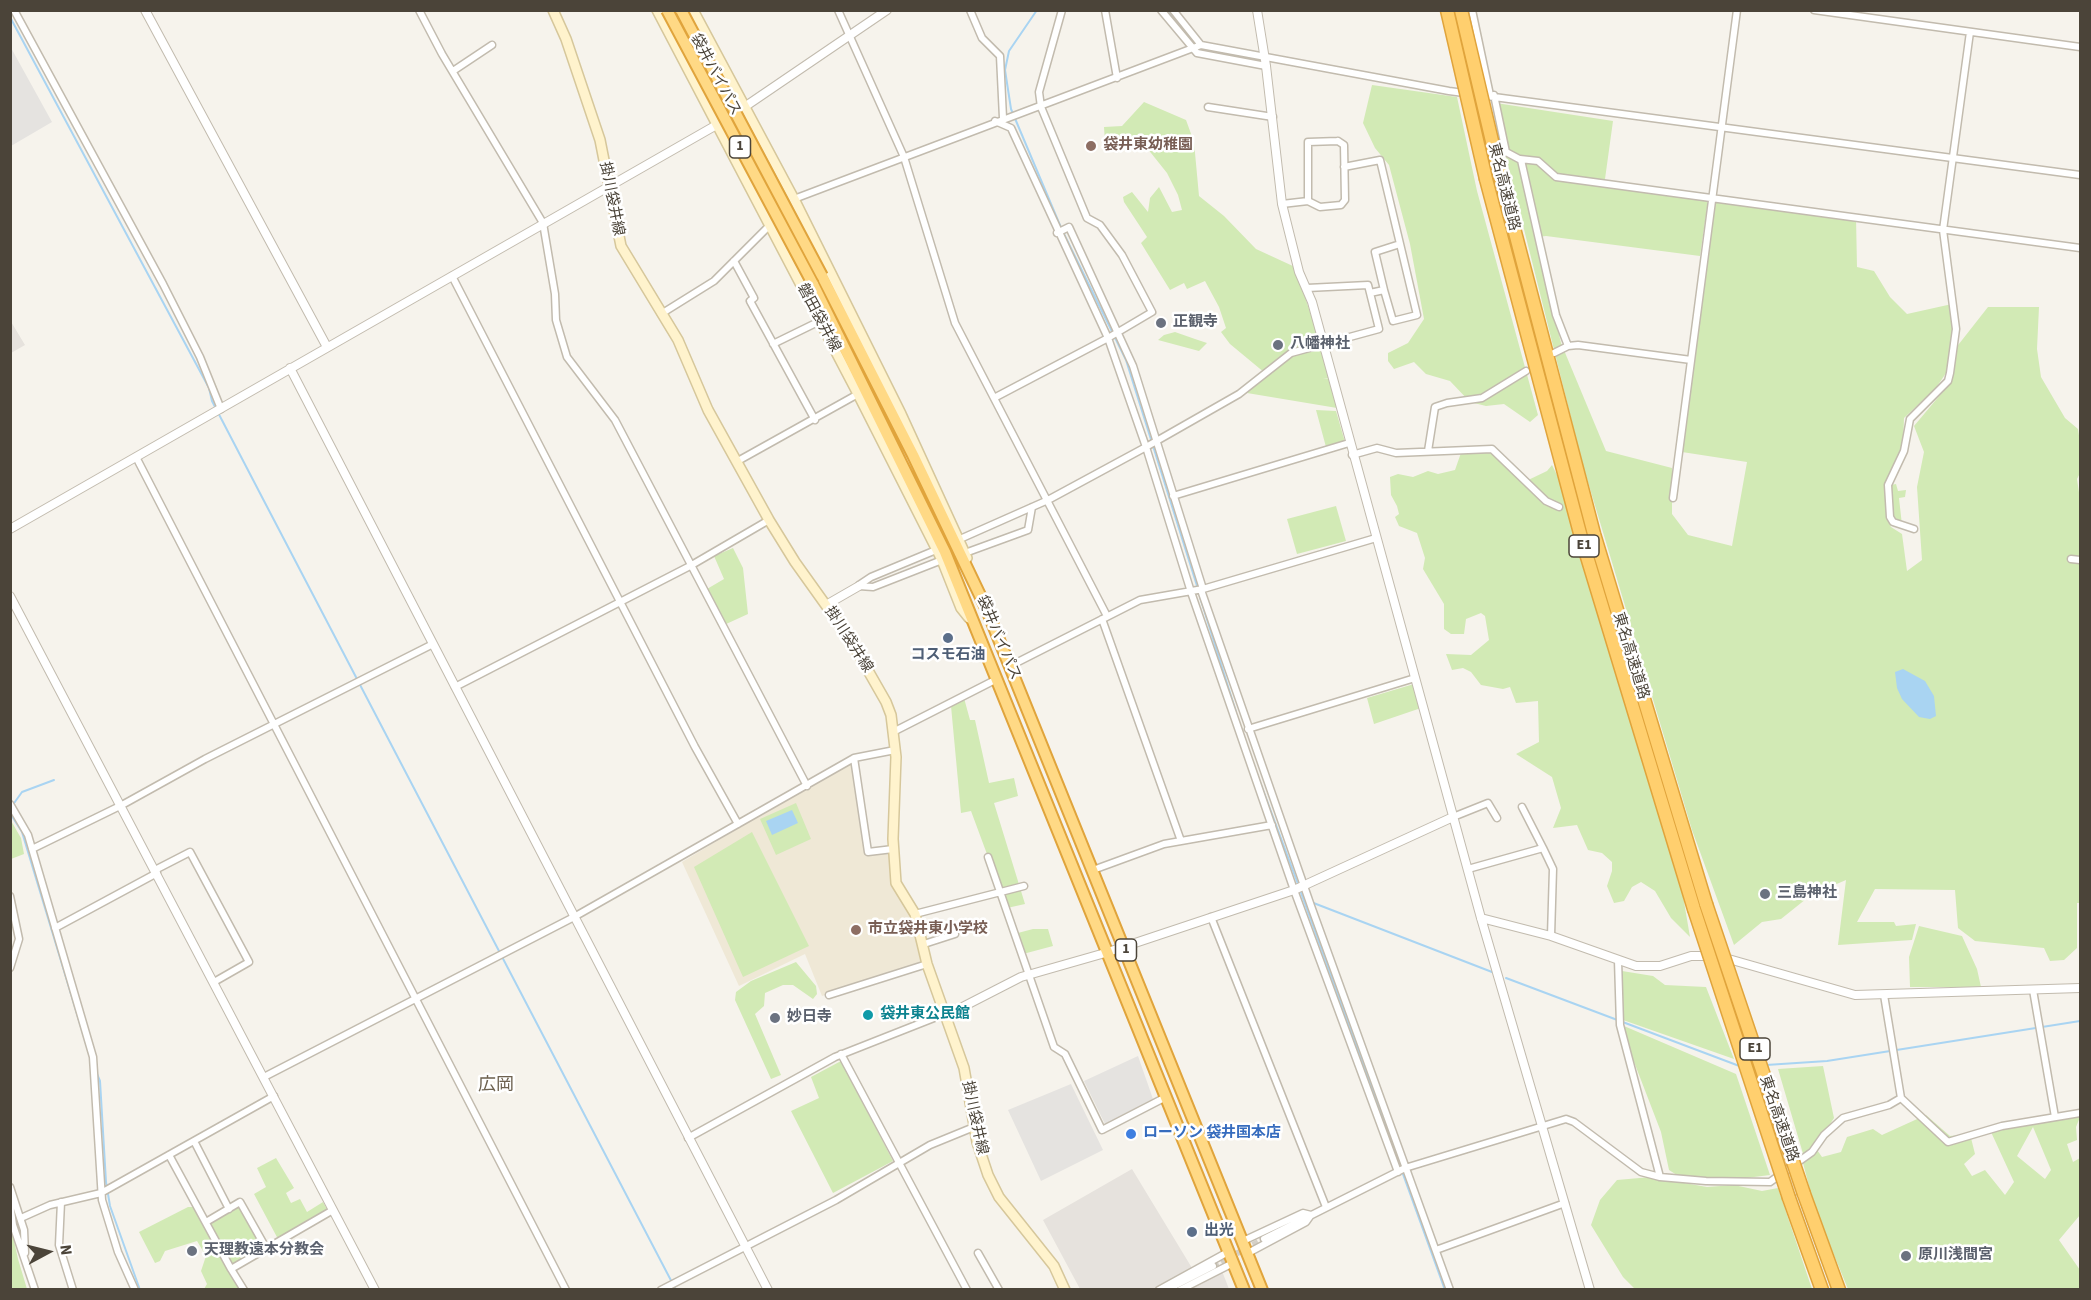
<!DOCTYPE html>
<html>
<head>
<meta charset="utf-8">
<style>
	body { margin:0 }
	#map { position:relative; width:2091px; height:1300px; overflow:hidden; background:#f6f3ec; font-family:"Source Sans 3",sans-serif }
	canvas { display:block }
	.frame { position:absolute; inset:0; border:12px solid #4b4439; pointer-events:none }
	.north { position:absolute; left:18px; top:1222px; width:60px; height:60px; -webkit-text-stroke:4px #fff; paint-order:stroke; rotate:83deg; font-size:16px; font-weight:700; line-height:24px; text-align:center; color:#4b4439 }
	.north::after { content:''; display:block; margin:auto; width:21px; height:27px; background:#4b4439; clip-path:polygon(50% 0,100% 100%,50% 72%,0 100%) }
</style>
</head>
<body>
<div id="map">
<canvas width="2091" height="1300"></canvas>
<div class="frame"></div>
<div class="north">N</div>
</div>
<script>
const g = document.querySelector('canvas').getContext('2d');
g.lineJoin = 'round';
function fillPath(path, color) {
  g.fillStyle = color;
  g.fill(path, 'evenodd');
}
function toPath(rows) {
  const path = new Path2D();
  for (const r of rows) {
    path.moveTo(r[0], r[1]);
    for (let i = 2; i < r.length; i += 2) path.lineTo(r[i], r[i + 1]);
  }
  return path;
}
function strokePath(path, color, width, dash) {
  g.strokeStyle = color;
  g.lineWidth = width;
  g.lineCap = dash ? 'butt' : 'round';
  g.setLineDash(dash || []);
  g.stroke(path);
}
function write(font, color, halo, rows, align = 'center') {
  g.font = font + ' "Source Sans 3","Noto Sans JP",sans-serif';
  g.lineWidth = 5;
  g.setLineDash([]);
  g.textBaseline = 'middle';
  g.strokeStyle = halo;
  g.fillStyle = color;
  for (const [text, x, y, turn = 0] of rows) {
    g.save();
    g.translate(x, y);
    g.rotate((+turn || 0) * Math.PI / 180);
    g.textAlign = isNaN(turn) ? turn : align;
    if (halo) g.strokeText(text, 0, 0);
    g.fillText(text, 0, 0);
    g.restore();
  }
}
fillPath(toPath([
	[10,320,25,345,11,353,10,353],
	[1132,1169,1192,1268,1157,1289,1080,1289,1043,1220],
	[1222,1271,1229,1289,1186,1290]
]), '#e6e2dd');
fillPath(toPath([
	[853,759,868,852,888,854,896,883,915,914,927,964,822,996,805,954,739,986,682,862]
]), '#efe8d6');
fillPath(toPath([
	[1372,85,1457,97,1477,191,1538,415,1530,422,1504,404,1486,406,1470,402,1450,381,1426,374,1414,362,1394,369,1388,361,1388,353,1408,343,1424,319,1410,244,1389,165,1375,148,1363,123],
	[1144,102,1186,120,1194,142,1199,196,1224,216,1256,249,1295,267,1332,378,1323,379,1331,379,1337,408,1247,393,1267,374,1273,374,1265,373,1230,344,1221,332,1226,328,1219,307,1205,281,1187,289,1184,283,1170,290,1141,243,1147,237,1124,202,1123,197,1132,192,1148,212,1150,198,1159,187,1172,212,1182,210,1178,195,1167,173,1147,148,1121,150,1105,142,1104,127,1122,126],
	[1496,103,1613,121,1605,179,1566,179,1708,201,1700,256,1546,236,1538,237,1521,160,1506,152],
	[1505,153,1518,162,1561,343,1606,451,1672,468,1672,514,1688,535,1732,546,1747,462,1682,452,1712,200,1856,217,1857,267,1874,271,1890,297,1907,314,1952,304,1953,331,1946,373,1936,388,1904,418,1903,447,1891,485,1896,484,1898,491,1906,490,1905,497,1899,498,1902,525,1892,517,1887,507,1887,519,1891,527,1902,534,1907,571,1922,560,1917,487,1924,452,1914,426,1951,382,1955,349,1988,307,2039,307,2037,349,2041,377,2065,418,2078,429,2080,442,2080,473,2077,479,2080,499,2080,903,2077,903,2077,948,2064,960,2050,961,2044,948,1975,941,1958,928,1955,890,1875,889,1857,922,1894,922,1896,926,1916,924,1912,940,1838,945,1846,880,1811,895,1781,919,1762,922,1734,945,1692,830,1582,462],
	[1175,332,1195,339,1207,343,1199,351,1158,340,1164,335],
	[1316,410,1336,411,1345,442,1326,447],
	[1487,449,1500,456,1524,482,1547,471,1552,465,1567,495,1681,884,1690,937,1671,918,1655,891,1641,882,1632,887,1624,901,1614,903,1607,886,1612,871,1612,862,1602,853,1588,850,1577,825,1553,828,1561,808,1552,777,1516,754,1539,742,1538,701,1516,703,1510,687,1503,689,1481,685,1471,672,1463,668,1452,670,1446,654,1471,655,1489,640,1485,616,1481,613,1466,619,1464,634,1451,634,1444,629,1444,604,1423,569,1425,558,1417,533,1399,526,1395,517,1399,514,1397,506,1391,495,1390,477,1398,474,1413,477,1428,471,1438,474,1455,470,1462,450],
	[1336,506,1346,541,1297,554,1287,519],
	[733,548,743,568,748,614,724,625,707,589,724,579,714,556],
	[1414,684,1421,708,1374,724,1367,698],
	[964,698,970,720,975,720,989,783,1014,778,1018,796,994,803,1025,904,1007,908,971,811,961,813,951,706],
	[796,803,811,839,776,855,760,819],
	[10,819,21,838,24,854,11,859],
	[752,832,809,946,743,977,694,867],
	[1919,926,1962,936,1977,969,1981,987,1910,987,1909,957],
	[1033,929,1048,929,1053,946,1023,954,1014,934],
	[796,962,816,986,817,994,813,999,793,985,783,985,765,993,764,1006,755,1014,781,1075,771,1079,735,1000,736,992,751,981],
	[1622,971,1653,976,1665,985,1706,987,1734,1059,1623,1020],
	[1624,1026,1736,1074,1770,1175,1730,1180,1680,1177,1669,1170,1661,1132,1631,1054],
	[841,1061,893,1161,833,1193,791,1111,819,1098,811,1077],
	[1823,1066,1834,1118,1815,1147,1822,1157,1841,1152,1847,1137,1873,1129,1882,1135,1926,1115,1950,1136,1970,1134,1975,1154,1964,1164,1972,1176,1985,1170,2005,1195,2014,1182,1991,1132,2002,1126,2080,1117,2076,1127,2077,1140,2067,1144,2073,1162,2080,1158,2080,1215,2059,1240,2080,1270,2080,1289,1848,1289,1815,1209,1802,1159,1804,1157,1778,1069],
	[2033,1127,2051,1170,2045,1179,2017,1156],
	[276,1158,294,1188,286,1193,291,1203,300,1199,307,1212,323,1202,328,1211,278,1239,254,1194,266,1187,257,1168],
	[1651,1177,1707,1187,1734,1185,1762,1191,1778,1188,1812,1289,1635,1289,1623,1277,1591,1225,1600,1200,1617,1180],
	[239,1203,265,1249,233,1268,208,1220],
	[188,1207,198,1207,244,1289,204,1289,207,1284,201,1271,206,1256,197,1241,165,1251,160,1261,155,1263,139,1232],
	[10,1222,18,1259,27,1289,11,1289]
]), '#d2eab5');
fillPath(toPath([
	[10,46,52,122,11,146,10,146],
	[1138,1056,1153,1099,1105,1124,1084,1081],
	[1071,1084,1103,1150,1041,1181,1008,1110]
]), '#e5e3e0');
fillPath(toPath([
	[1903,669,1925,681,1934,696,1936,716,1930,719,1919,717,1902,699,1897,688,1895,672],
	[792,810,798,823,772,835,766,821]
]), '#a9d4f2');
strokePath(toPath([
	[1037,10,1009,51,1005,70,1011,109,1062,230,1126,360,1198,589],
	[1167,10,1199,49,1262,61],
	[10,17,209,388,212,401,263,499,676,1290],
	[1200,597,1236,712],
	[1254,766,1298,884],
	[12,806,22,792,54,780],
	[10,813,22,832,91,1060],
	[1300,890,1445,1290],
	[1311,902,1492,972],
	[1506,978,1742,1067],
	[1766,1065,1827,1061,2080,1021],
	[97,1074,100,1081,106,1182,110,1206,140,1290]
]), '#a9d4f2', 2);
strokePath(toPath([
	[1213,1266,1264,1239]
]), '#d4d0c8', 6, [6, 3]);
const minor = toPath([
	[14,10,163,284,200,357,221,409],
	[419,10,442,54,543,223,555,294,556,320,567,357,615,420,807,786],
	[838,10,904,157,955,323,1107,616],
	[970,10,982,38,1000,56,1003,118],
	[1105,10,1117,78],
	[1161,10,1197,53,1266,66],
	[1173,10,1201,45],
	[1472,10,1490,95],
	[1814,10,2080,47],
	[453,71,492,45],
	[1494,95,1506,152,1521,160,1556,315,1568,346],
	[1208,107,1273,117],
	[995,121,1011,128,1108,338,1146,447,1191,592,1294,890,1398,1172],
	[1338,141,1344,145,1345,200,1341,205,1320,207,1308,201,1308,142,1338,141],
	[1520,159,1538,161,1556,177,2080,248],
	[1344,167,1380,160,1417,315,1393,321,1384,290,1370,293],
	[794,199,1201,45,1449,91,2080,175],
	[1282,204,1308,201],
	[1057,233,1069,227,1133,366,1203,589],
	[734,261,754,298,750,301,815,420],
	[452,276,695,747,738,824],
	[1384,290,1375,252,1400,244],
	[661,314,714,281,769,226],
	[773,344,820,321],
	[1554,353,1568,346,1578,345,1691,360],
	[994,398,1108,338,1152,312,1122,255,1100,225,1087,218,1041,107,1039,92,1062,10],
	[1428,451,1435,407,1447,403,1482,398,1526,371],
	[1352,455,1377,448,1396,453,1492,449,1546,501,1559,507],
	[136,457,566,1290],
	[736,462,858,394],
	[1173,496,1349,443],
	[1673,498,1737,10],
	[1914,529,1893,522,1890,517,1888,485,1904,451,1910,419,1948,381,1950,373,1956,329,1943,230,1970,32],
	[960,539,1048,500,1146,447,1239,394,1291,353,1379,329,1368,285,1307,288],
	[965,553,1028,530,1032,507],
	[2071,559,2080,560],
	[859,585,871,577,936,550],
	[859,586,873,587,942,560],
	[1201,590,1311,906,1450,1290],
	[1102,619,1181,841],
	[1010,666,1140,600,1203,589,1376,538],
	[455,687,690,566,769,520],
	[1248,729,1415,678],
	[893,732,997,679],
	[854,758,868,852,893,849],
	[10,804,28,835,93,1057,102,1200,118,1252,135,1290],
	[1522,807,1543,848],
	[1453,817,1488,803,1497,818],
	[32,849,122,805,205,759,433,644],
	[988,857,1054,1047,1065,1054,1102,1130,1166,1097],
	[1468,869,1543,848,1553,869,1551,936],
	[155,870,190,852,249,962,214,982],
	[1093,870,1164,844,1272,825],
	[10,896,19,939,10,968],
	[915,914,1024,886],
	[1211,917,1326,1207],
	[55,928,157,873],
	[924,944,955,934],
	[1618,960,1620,1025,1660,1177],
	[2033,990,2055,1117],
	[829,995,927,964],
	[1884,995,1901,1098,1948,1142,2002,1126,2080,1113],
	[841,1054,967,1290],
	[264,1077,574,917,854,758,895,750],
	[688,1138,835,1057,944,1014],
	[194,1141,229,1209],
	[169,1155,231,1269],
	[10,1187,24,1230,25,1253],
	[61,1202,59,1245,73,1290],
	[10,1203,13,1225,35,1290],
	[21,1218,50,1205,101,1193,274,1096],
	[206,1222,240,1202,266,1248],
	[1264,1239,1405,1168,1566,1119,1574,1122,1641,1172,1660,1177,1706,1181,1770,1182,1812,1152,1824,1135,1843,1118,1889,1105,1901,1098],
	[1243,1241,1303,1213,1311,1215,1306,1222,1248,1253],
	[1436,1250,1565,1203],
	[978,1253,999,1290],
	[244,1290,231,1269,333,1210],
	[661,1290,836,1200,930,1145,974,1127],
	[1159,1290,1228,1252],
	[1166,1290,1213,1266],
	[1180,1290,1233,1263]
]);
const tertiary = toPath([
	[145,10,327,347],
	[1257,10,1266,66,1282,204,1299,272,1312,302,1481,918,1590,1290],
	[740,110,887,10],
	[290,368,768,1290],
	[10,529,720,123],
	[10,596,375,1290],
	[826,605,859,586],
	[1481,918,1551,936,1636,966,1660,966,1691,956,1718,956,1855,995,2080,988],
	[945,1016,1021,977,1105,953,1294,890,1453,817]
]);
const secondary = toPath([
	[553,10,566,39,600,140,621,246,678,340,708,410,769,520,795,562,850,639,886,702,891,715,896,757,893,839,896,883,915,914,927,964,964,1068,977,1142,988,1175,999,1197,1054,1266,1065,1290],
	[657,10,858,394,942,560,961,608,969,618],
	[693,10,794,199,901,414,967,558]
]);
const trunk = toPath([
	[822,276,913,455,987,610,1262,1290],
	[813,284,945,552,1244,1290]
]);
const motorway = toPath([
	[1500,175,1594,534,1706,904],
	[1486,179,1581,537,1694,909],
	[1804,1194,1839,1290],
	[1789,1198,1822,1290]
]);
strokePath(minor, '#c2bbae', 9);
strokePath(tertiary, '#c2bbae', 10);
strokePath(secondary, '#d6c79b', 12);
strokePath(trunk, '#e0a43c', 14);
strokePath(motorway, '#e0a43c', 15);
strokePath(minor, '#fff', 6);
strokePath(tertiary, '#fff', 8);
strokePath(secondary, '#fff3cd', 9);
strokePath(trunk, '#ffd985', 10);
strokePath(motorway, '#ffcf6e', 12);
const trunkBridge = toPath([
	[667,10,813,284],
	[681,10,822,276]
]);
const motorwayBridge = toPath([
	[1447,10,1486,179],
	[1461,10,1500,175],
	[1706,904,1804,1194],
	[1694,909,1789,1198]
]);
strokePath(trunkBridge, '#e0a43c', 14, []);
strokePath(motorwayBridge, '#e0a43c', 15, []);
strokePath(trunkBridge, '#ffd985', 10);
strokePath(motorwayBridge, '#ffcf6e', 12);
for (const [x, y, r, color] of [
	[1091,146,6,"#8d6e63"],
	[1161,323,6,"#6b7280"],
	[1278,345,6,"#6b7280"],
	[948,638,6,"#5c6f8a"],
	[1765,894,6,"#6b7280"],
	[856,930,6,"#8d6e63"],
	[868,1015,6,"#0f9aa8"],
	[775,1018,6,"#6b7280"],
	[1131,1134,6,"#3f7fe0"],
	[1192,1232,6,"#5c6f8a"],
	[192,1251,6,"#6b7280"],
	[1906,1256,6,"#6b7280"]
]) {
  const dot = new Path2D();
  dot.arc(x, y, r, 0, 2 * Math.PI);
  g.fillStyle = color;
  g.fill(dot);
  strokePath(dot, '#fff', 2);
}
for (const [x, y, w] of [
	[740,147,21],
	[1584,546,30],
	[1126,950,21],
	[1755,1049,30]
]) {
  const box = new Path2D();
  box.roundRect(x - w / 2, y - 11, w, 22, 4.5);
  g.fillStyle = '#fff';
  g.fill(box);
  strokePath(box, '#4b4439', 1.5);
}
write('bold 14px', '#4b4439', null, [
	["1",740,147],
	["E1",1584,546],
	["1",1126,950],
	["E1",1755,1049]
]);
write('15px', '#4b4439', '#fff', [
	["袋井バイパス",715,75,62],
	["東名高速道路",1503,187,76],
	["掛川袋井線",611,199,79],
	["磐田袋井線",818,318,62],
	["袋井バイパス",998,638,67],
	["掛川袋井線",848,640,57],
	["東名高速道路",1630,656,73],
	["掛川袋井線",974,1118,78],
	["東名高速道路",1778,1119,71]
]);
write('bold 15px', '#785e54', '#fff', [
	["袋井東幼稚園",1103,146],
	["市立袋井東小学校",868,930]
], 'left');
write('bold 15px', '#5b616d', '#fff', [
	["正観寺",1173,323],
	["八幡神社",1290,345],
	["三島神社",1777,894],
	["妙日寺",787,1018],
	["天理教遠本分教会",204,1251],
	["原川浅間宮",1918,1256]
], 'left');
write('bold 15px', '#4e5e75', '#fff', [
	["コスモ石油",948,656],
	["出光",1204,1232,"left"]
]);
write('bold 15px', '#0d838f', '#fff', [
	["袋井東公民館",880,1015]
], 'left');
write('bold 15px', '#366cbe', '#fff', [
	["ローソン 袋井国本店",1143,1134]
], 'left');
write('18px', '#6e6250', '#fff', [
	["広岡",496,1086]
]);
</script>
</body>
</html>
